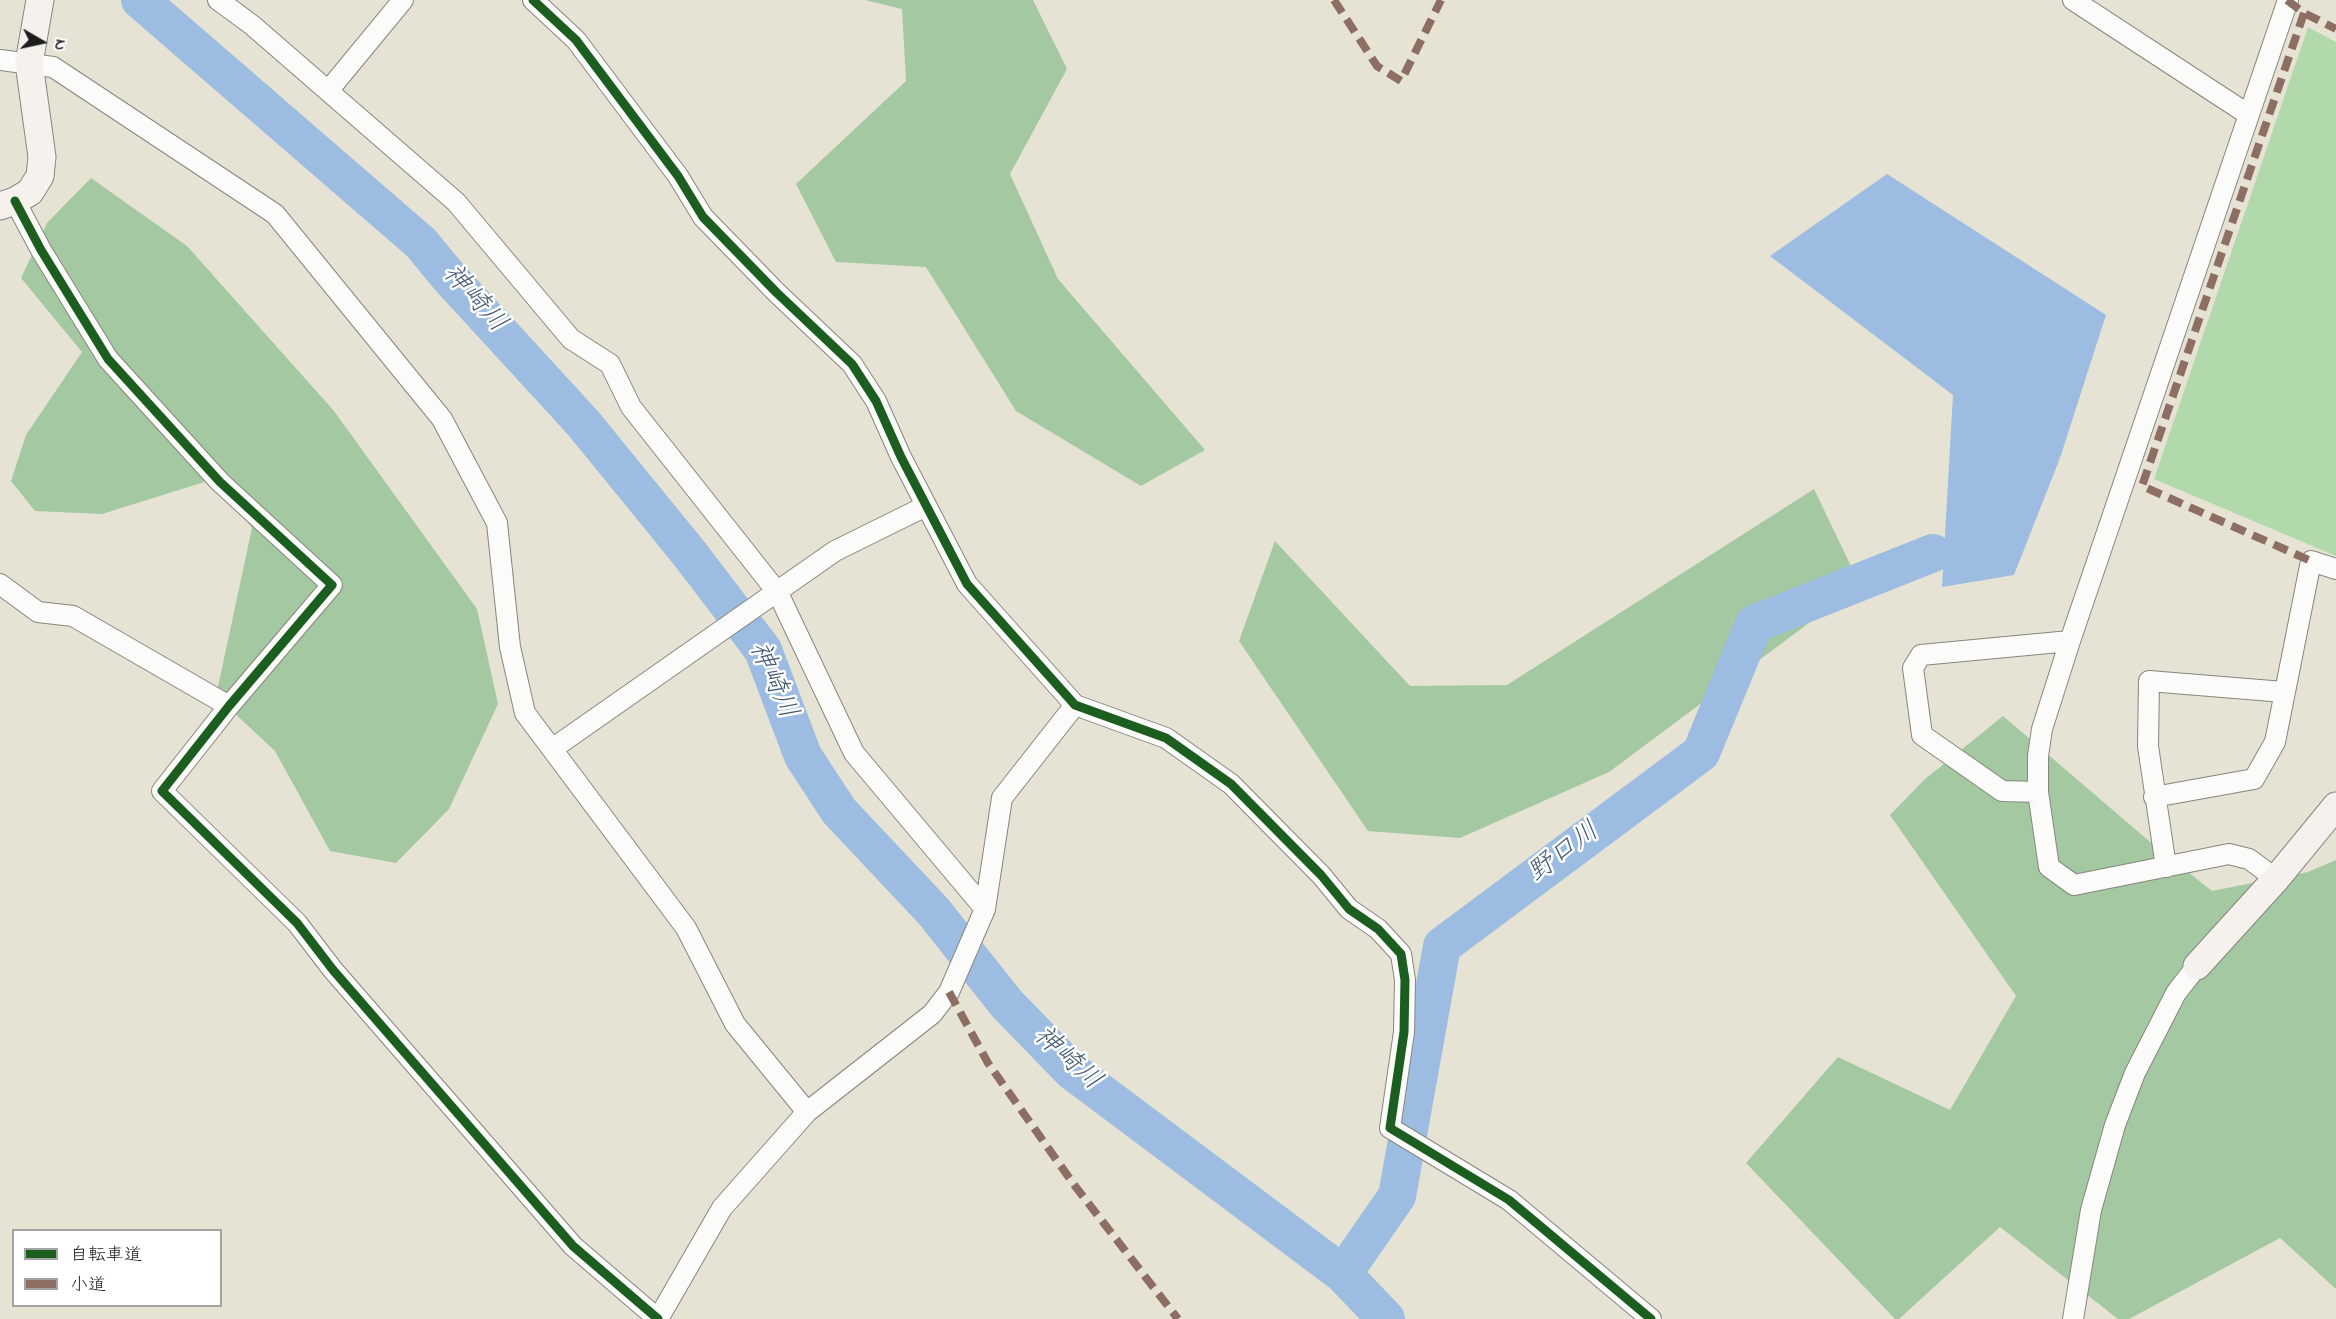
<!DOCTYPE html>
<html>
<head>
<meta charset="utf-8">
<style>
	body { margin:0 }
	#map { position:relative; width:2336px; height:1319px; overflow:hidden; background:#e6e3d4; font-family:"Indie Flower","Klee One",sans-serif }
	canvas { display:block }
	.legend { position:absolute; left:12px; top:1229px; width:210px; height:78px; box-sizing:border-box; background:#fff; border:2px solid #a4a4a4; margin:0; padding:8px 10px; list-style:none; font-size:18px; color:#1c1c1c }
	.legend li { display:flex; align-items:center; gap:12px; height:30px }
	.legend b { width:30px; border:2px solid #a4a4a4 }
	.north { position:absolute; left:12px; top:12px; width:60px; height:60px; -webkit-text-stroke:4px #fff; paint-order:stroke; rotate:99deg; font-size:16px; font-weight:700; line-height:24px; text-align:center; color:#1c1c1c }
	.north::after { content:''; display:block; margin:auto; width:21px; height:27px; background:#1c1c1c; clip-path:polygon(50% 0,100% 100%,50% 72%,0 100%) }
</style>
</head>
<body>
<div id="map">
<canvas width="2336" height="1319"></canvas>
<ul class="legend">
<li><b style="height:8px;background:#1b5e20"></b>自転車道</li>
<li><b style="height:8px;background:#8d6e63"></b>小道</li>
</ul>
<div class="north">N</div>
</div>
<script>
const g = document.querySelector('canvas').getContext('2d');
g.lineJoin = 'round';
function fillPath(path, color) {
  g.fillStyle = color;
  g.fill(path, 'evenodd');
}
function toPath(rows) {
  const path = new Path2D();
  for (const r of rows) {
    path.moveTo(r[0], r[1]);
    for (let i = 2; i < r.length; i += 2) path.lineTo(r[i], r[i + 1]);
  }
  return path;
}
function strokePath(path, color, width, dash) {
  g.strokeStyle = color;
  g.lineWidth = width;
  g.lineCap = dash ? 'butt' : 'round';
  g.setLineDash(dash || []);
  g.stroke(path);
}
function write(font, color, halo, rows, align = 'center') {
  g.font = font + ' "Indie Flower","Klee One",sans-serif';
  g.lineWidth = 5;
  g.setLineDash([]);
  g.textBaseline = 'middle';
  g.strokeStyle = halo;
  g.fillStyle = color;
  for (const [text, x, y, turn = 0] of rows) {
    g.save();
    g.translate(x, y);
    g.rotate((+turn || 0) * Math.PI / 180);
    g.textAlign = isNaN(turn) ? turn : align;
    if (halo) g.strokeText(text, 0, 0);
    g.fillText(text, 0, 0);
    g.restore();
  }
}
fillPath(toPath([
	[2308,27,2336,42,2336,556,2154,479]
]), '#b2d9ac');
fillPath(toPath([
	[865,0,1033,0,1067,69,1010,174,1058,279,1205,450,1141,486,1016,411,926,267,836,262,796,184,906,81,902,9],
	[91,178,187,246,334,411,477,609,498,704,449,809,396,863,330,851,275,751,216,696,252,528,214,479,102,514,35,511,11,481,26,435,82,352,21,278,47,223],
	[1814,489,1860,585,1609,772,1460,838,1368,831,1239,641,1275,541,1410,686,1507,685],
	[2003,716,2149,841,2212,891,2308,872,2336,860,2336,1289,2280,1238,2129,1319,2118,1319,2000,1227,1899,1319,1895,1319,1746,1163,1838,1057,1950,1110,2016,996,1890,815,1924,780]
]), '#a4c8a1');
fillPath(toPath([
	[1887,174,2106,315,2060,458,2014,575,1942,587,1953,395,1770,256]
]), '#9cbce1');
strokePath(toPath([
	[140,0,421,243,449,277,583,423,689,553,763,650,803,756,839,811,934,912,1006,1003,1072,1071,1343,1274,1386,1319],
	[1343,1274,1397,1196,1442,946,1701,753,1754,624,1933,553]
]), '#9cbce1', 38);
const street = toPath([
	[218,0,252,25,456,202,571,339,610,364,631,407,778,593,854,753,985,909],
	[533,0,576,40,678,176,703,217,776,292,852,364,876,401,901,457,967,584,1075,705,1166,738,1231,784,1321,875,1349,909,1378,929,1401,954,1405,980,1404,1032,1390,1128,1509,1200,1651,1319],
	[2073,0,2249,115],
	[0,60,53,67,275,214,442,419,497,523,510,647,525,713,686,928,735,1024,807,1112],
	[328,91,403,0],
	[15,201,41,250,108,359,220,482,332,585,229,706,162,791,297,923,333,970,573,1246,658,1319],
	[0,584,38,612,73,616,229,706],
	[552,749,835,551,926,506],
	[2038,792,2002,791,1922,735,1913,668,1921,655,2070,641],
	[2154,797,2254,779,2275,742,2311,561,2336,569],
	[2166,867,2148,746,2149,681,2284,692],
	[2276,879,2249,859,2229,854,2074,885,2049,867,2038,792,2038,756,2042,729,2070,641,2288,0],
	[658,1319,722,1208,807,1112,932,1014,949,992,985,909,1002,798,1075,705],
	[2073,1319,2091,1210,2115,1125,2135,1073,2176,993,2197,966]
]);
const secondary = toPath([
	[0,206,15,201,30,192,40,176,42,157,29,63,40,0],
	[2197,966,2276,879,2336,806]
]);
strokePath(street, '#87867e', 22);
strokePath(secondary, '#87867e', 29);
strokePath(street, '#fbfbf9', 20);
strokePath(secondary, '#f5f2ee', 27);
strokePath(toPath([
	[1334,0,1377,66,1401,81,1441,0],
	[2287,0,2304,13,2336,29],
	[2304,13,2142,486,2311,561],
	[949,992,988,1063,1075,1186,1178,1319]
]), '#8d6e63', 8, [15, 8]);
strokePath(toPath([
	[533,0,576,40,678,176,703,217,776,292,852,364,876,401,901,457,967,584,1075,705,1166,738,1231,784,1321,875,1349,909,1378,929,1401,954,1405,980,1404,1032,1390,1128,1509,1200,1651,1319],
	[15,201,41,250,108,359,220,482,332,585,229,706,162,791,297,923,333,970,573,1246,658,1319]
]), '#1b5e20', 9);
write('italic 27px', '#475d77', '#fff', [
	["神崎川",473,300,48],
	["神崎川",771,681,66],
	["野口川",1565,854,-37],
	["神崎川",1066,1060,42]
]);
</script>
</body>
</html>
